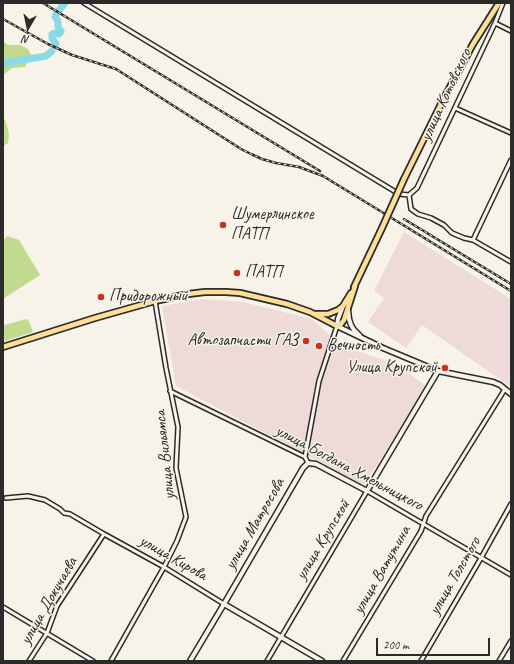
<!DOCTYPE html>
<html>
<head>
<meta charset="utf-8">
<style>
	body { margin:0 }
	#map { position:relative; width:514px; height:664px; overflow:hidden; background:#f7f3e8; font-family:Caveat,sans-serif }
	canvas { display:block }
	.frame { position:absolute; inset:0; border:4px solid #2b2b2b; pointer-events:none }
	.north { position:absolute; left:8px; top:8px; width:40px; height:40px; -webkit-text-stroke:3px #f7f3e8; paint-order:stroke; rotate:189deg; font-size:11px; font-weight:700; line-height:16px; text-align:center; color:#2b2b2b }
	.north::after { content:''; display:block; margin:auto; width:14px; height:18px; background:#2b2b2b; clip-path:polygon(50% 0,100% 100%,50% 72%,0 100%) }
	.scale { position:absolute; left:376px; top:638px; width:114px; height:18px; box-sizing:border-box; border:2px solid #2b2b2b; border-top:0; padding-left:5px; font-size:12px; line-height:14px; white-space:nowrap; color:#2b2b2b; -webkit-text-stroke:3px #f7f3e8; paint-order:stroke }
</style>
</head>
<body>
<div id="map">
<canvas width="514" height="664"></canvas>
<div class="frame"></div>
<div class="north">N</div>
<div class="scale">200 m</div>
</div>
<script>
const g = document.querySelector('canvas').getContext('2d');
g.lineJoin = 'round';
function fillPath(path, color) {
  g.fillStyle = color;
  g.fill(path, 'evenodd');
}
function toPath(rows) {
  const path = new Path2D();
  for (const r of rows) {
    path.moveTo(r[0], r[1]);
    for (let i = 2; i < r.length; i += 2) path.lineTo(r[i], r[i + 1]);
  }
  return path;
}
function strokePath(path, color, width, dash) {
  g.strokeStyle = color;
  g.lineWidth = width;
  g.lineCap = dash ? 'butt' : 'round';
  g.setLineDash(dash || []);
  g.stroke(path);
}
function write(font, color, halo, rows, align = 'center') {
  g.font = font + ' Caveat,sans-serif';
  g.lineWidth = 3;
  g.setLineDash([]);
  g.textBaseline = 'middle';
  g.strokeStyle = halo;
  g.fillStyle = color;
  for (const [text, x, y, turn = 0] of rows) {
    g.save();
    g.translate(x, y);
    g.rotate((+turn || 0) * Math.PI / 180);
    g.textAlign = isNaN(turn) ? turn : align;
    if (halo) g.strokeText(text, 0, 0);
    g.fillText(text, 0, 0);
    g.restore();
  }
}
fillPath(toPath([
	[404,232,511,299,511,387,422,325,406,348,368,322,384,298,374,291],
	[202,299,243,302,312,319,342,346,396,364,426,386,377,465,363,485,318,461,176,386,162,306]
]), '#eedad8');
fillPath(toPath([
	[3,41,8,45,20,45,28,49,31,55,25,67,12,68,3,75],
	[3,117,6,122,9,134,8,143,3,146],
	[7,236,19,240,40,275,3,299,3,241],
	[26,319,29,321,33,332,5,341,3,335,3,328,5,325]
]), '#c2da90');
strokePath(toPath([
	[56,44,52,38,52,34,55,33,59,34,60,33,61,31,58,27,58,21,55,17,56,14,65,3],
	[3,64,4,63,46,56,52,51]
]), '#8ad9e7', 7);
const street = toPath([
	[84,3,399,194,409,195],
	[495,23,511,31],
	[455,108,511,133],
	[409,195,417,188,495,23,503,3],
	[409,195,411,209,418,214,431,218,444,225,452,233,464,238,473,240,511,262],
	[473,240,511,160],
	[170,391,305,457,308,463],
	[305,457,319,381,337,326],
	[6,498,28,496,45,500,60,509,64,513,70,514,104,534,164,567,224,604],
	[3,607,93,661],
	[29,661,47,633,57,606,104,534],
	[111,661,164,567,177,541,186,517,176,468,178,427,166,368,155,301],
	[267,661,367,491,511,575],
	[343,661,421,531,426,516,505,389],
	[421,661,481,558,511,504],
	[499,661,511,641]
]);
const secondary = toPath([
	[343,306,338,319,337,326,383,348,438,371,493,382,500,385,511,394],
	[348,310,349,319,351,325,354,330,360,336],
	[224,604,322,661],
	[190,661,224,604,303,468,308,463,316,464,367,491,438,371]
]);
const primary = toPath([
	[404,179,442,102,473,44,499,3],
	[354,287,382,228],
	[315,314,328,314,338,310,343,306,351,293],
	[3,347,95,318,155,301,188,294,205,292,226,292,240,293,287,304,310,312,337,326,341,324,344,320,355,286]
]);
strokePath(street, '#2b2b2b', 6);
strokePath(secondary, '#2b2b2b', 7);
strokePath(primary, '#2b2b2b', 8);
strokePath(street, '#f7f3e8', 3);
strokePath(secondary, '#f7f3e8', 4);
strokePath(primary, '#fdde96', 4.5);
const rail = toPath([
	[43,3,320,171],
	[3,19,48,44,72,55,116,69,241,149,251,154,262,159,276,163,299,167,323,176,511,291],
	[404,219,511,284]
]);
strokePath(rail, '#2b2b2b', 2.5);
strokePath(rail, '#f7f3e8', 1, [3]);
const primaryBridge = toPath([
	[382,228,404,179]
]);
strokePath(primaryBridge, '#2b2b2b', 8, []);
strokePath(primaryBridge, '#fdde96', 4.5);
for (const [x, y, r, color] of [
	[223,225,4,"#c8321e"],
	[237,273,4,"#c8321e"],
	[101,297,4,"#c8321e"],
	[306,341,4,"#c8321e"],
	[319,346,4,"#c8321e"],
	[445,368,4,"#c8321e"]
]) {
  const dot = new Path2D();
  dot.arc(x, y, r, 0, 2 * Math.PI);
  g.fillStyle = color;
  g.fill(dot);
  strokePath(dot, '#f7f3e8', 1.5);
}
write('17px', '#2b2b2b', '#f7f3e8', [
	["улица Котовского",446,95,-65],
	["улица Вильямса",165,455,-96],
	["улица Богдана Хмельницкого",349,468,28],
	["улица Матросова",255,524,-60],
	["улица Крупской",323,540,-59],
	["улица Кирова",173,558,30],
	["улица Ватутина",382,570,-60],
	["улица Толстого",455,576,-60],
	["улица Докучаева",49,601,-60]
]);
write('17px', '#2b2b2b', '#f7f3e8', [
	["Шумерлинское",231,215],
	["ПАТП",231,235],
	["ПАТП",245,273],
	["Придорожный",109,297],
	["Автозапчасти ГАЗ",298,341,"right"],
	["Вечность",327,346],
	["Улица Крупской",437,368,"right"]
], 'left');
</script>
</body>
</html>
